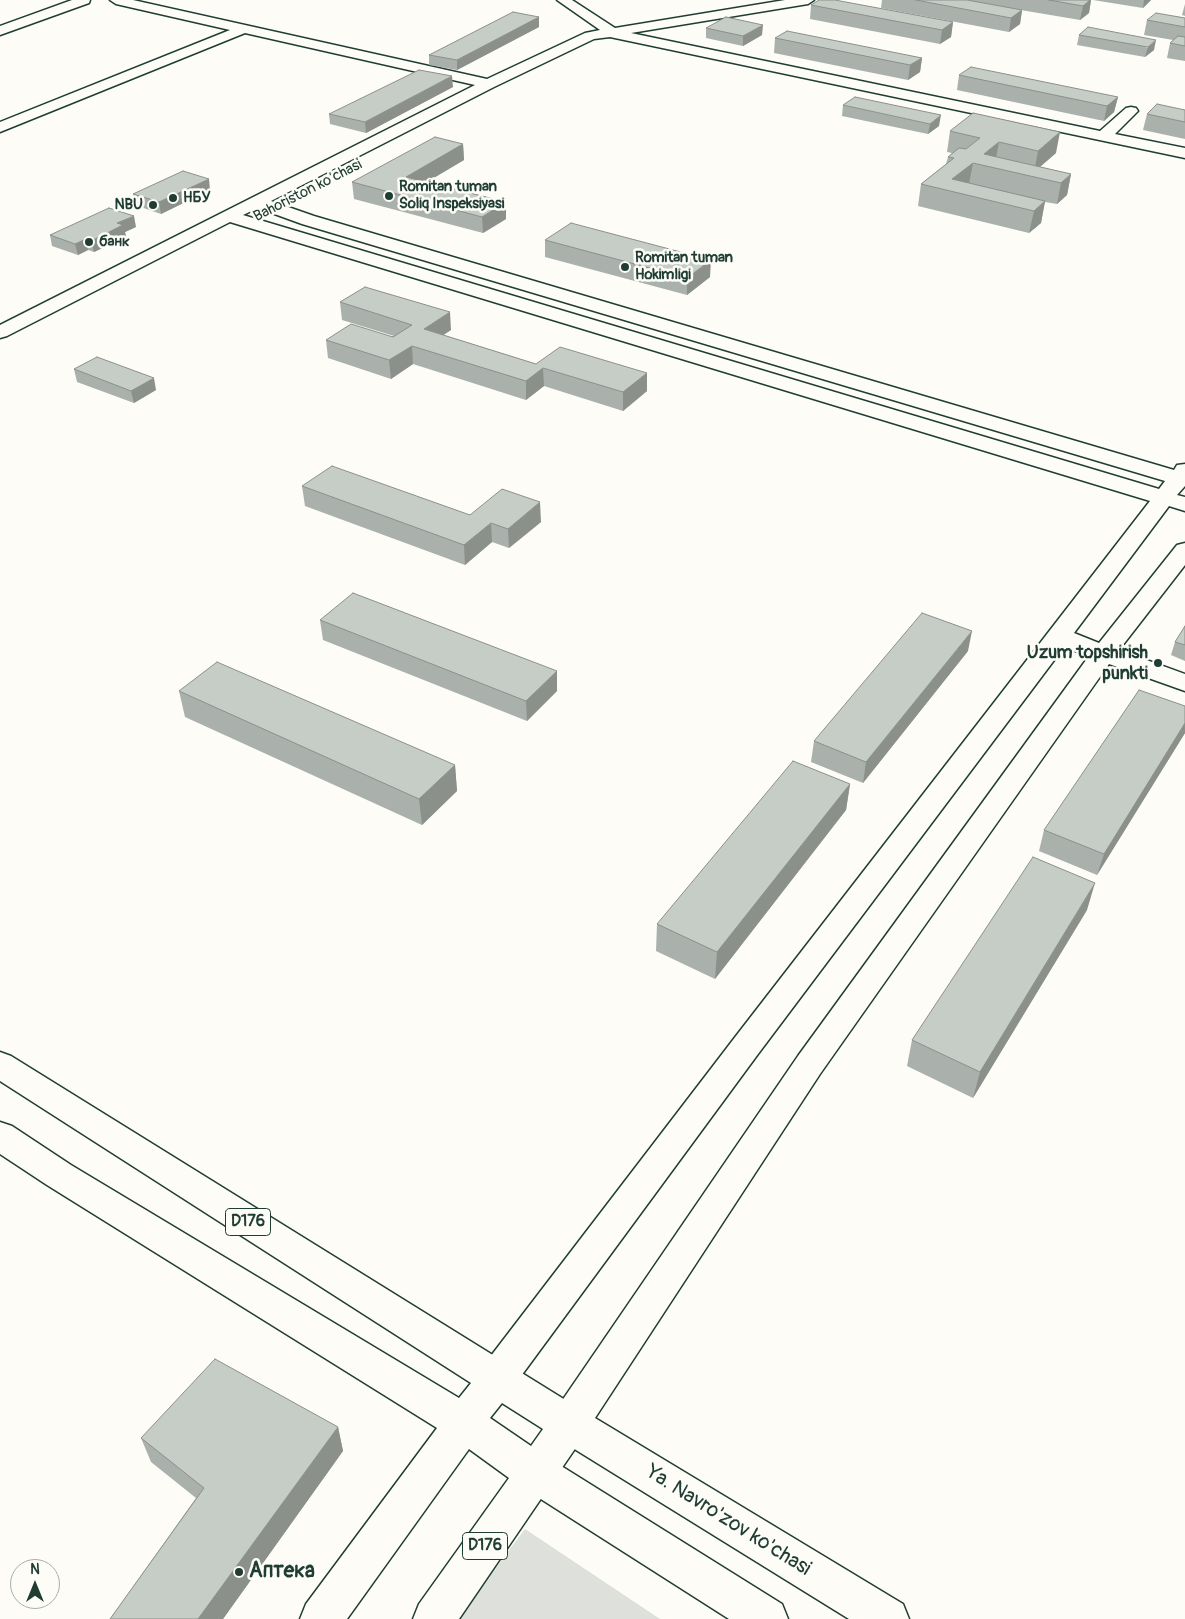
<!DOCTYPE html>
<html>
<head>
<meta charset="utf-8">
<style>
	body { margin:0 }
	#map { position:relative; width:1185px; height:1619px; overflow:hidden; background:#fdfcf7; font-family:Pangolin,sans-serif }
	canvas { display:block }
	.north { position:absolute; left:10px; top:1559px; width:50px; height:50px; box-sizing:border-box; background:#fdfcf7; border:1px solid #a4b0a9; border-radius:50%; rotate:0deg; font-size:14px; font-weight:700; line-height:20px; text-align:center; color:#1f3d34 }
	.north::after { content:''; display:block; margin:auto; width:18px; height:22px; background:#1f3d34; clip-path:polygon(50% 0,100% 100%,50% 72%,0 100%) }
</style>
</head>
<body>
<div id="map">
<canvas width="1185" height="1619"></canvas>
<div class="north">N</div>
</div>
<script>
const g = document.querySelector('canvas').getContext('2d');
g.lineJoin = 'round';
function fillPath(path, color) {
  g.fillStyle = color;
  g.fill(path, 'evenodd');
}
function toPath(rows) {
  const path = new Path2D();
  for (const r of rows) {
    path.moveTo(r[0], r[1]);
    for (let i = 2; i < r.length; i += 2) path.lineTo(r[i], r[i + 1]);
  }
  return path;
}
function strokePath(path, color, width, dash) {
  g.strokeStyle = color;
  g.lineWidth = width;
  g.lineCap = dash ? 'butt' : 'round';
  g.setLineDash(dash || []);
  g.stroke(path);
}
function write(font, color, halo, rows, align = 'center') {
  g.font = font + ' Pangolin,sans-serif';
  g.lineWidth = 5;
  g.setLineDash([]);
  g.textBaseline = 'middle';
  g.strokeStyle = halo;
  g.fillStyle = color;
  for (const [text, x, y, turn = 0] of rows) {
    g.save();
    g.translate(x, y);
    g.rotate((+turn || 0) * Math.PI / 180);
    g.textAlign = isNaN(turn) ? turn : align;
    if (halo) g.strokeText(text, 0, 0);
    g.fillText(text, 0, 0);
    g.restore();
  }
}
fillPath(toPath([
	[525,1529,660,1619,457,1619]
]), '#dde0db');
const minor = toPath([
	[72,0,90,0,89,3,0,35,0,26,72,0],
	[110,0,133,0,487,79,585,33,600,30,557,0,572,0,615,28,785,0,814,0,808,4,631,33,1100,131,1126,108,1131,107,1136,108,1138,111,1115,134,1185,148,1185,158,610,37,594,39,494,87,271,201,314,216,1174,470,1177,465,1185,464,1185,486,1177,495,1185,497,1185,511,1169,506,1074,633,1099,643,1177,545,1185,543,1185,565,1119,650,1185,674,1185,691,1109,664,820,1074,595,1418,903,1604,909,1619,849,1619,555,1437,550,1424,555,1411,798,1056,1089,656,1064,647,758,1054,510,1391,497,1396,484,1391,478,1378,484,1365,736,1036,1150,501,230,222,7,336,0,338,0,325,475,85,245,33,0,132,0,122,230,30,116,4,110,0],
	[258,208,302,224,1165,481,1159,489,243,215,258,208],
	[536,1454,550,1459,782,1604,788,1619,729,1619,522,1487,516,1473,522,1459,536,1454]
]);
const major = toPath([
	[0,1052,11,1056,583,1411,588,1424,583,1437,459,1619,413,1619,419,1604,509,1478,469,1449,347,1619,300,1619,306,1604,437,1428,47,1185,0,1154,0,1122,12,1126,71,1165,459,1398,471,1383,0,1081,0,1052],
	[502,1403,543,1429,531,1446,490,1418,502,1403]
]);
strokePath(minor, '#1f3d34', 3);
strokePath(major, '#1f3d34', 3);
fillPath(minor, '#fdfcf7');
fillPath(major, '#fdfcf7');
fillPath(toPath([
	[882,0,1091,0,1089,13,1080,20,1003,7,1022,10,1020,24,1009,32,881,8],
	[1093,0,1151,0,1143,8],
	[1185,4,1185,16,1182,15],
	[811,5,953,22,951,37,940,44,810,19],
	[539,17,539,27,457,70,429,65,429,55],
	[1185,18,1185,61,1167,58,1170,43,1173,40,1144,35,1147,20],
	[1088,27,1154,50,1145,57,1077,45,1079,35],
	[706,28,762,35,743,46,706,38],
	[775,38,922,58,920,72,908,80,774,53],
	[959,75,1118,97,1114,112,1104,121,957,90],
	[453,87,366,133,330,124,329,114],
	[843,105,939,126,928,134,842,116],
	[1185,110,1185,139,1143,130,1147,114],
	[950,131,1056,153,1040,167,1071,174,1067,195,1057,204,1045,202,1041,223,1029,233,918,206,921,184,946,164,948,157,952,153,947,152],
	[463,144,464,160,427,182,506,202,506,219,483,233,354,199,352,182],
	[210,190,161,214,135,205,133,194],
	[136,227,125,232,126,237,94,252,88,250,78,255,52,246,50,235],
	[545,240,710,277,687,295,545,257],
	[340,302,451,330,443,335,536,364,647,373,647,391,623,411,544,386,526,400,413,364,391,379,328,358,326,340,394,336,342,320],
	[74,369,156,390,134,403,77,382],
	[302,486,470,515,541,522,509,548,492,542,465,565,305,506],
	[320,620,557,671,557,691,527,721,323,640],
	[1185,626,1185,661,1171,655,1175,642],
	[968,651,863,783,811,762,814,741],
	[179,691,455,765,457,791,422,825,185,717],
	[1185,706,1185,733,1097,875,1039,851,1044,830],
	[850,784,846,810,715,979,656,951,657,924],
	[1087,910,973,1098,907,1066,912,1040],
	[338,1427,343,1451,223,1619,110,1619,196,1498,151,1462,141,1438]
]), '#aab0ab');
fillPath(toPath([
	[1090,0,1091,0,1089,13,1080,20,1083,6],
	[1144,0,1151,0,1143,8],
	[1022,10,1020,24,1009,32,1011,18],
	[539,17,539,27,457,70,457,60],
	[953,22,951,37,940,44,942,30],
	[763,25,762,35,743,46,743,36],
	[1156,40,1154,50,1145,57,1148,47],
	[922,58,920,72,908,80,910,65],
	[452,76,453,87,366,133,365,122],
	[1118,97,1114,112,1104,121,1107,106],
	[941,115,939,126,928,134,930,124],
	[1060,132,1056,153,1034,172,1038,151],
	[999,142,995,163,984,154],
	[463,144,464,160,408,193,406,177],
	[973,163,969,184,952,179],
	[1071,174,1067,195,1057,204,1061,183],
	[209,179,210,190,161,214,159,202],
	[1045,201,1041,223,1029,233,1034,211],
	[506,202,506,219,483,233,482,217],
	[134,216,136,227,125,232,126,237,94,252,91,241,117,223],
	[86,239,88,250,78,255,75,244],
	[711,260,710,277,687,295,687,278],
	[450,312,451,330,425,347,424,329],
	[412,346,413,364,391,379,389,360],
	[543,368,544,386,526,400,526,381],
	[647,373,647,391,623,411,623,392],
	[154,378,156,390,134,403,131,391],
	[540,502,541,522,509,548,508,529],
	[491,523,492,542,465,565,464,545],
	[972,631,968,651,863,783,866,762],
	[557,671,557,691,527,721,526,701],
	[1185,723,1185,733,1097,875,1104,854],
	[455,765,457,791,422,825,419,799],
	[850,784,846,810,715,979,717,952],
	[1095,883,1087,910,973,1098,980,1072],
	[338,1427,343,1451,223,1619,198,1619]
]), '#8b908b');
const building = toPath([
	[819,0,835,0,953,22,942,30,811,5,819,0],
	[916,0,967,0,1022,10,1011,18,916,0],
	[1049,0,1090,0,1083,6,1049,0],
	[513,12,539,17,457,60,429,55,513,12],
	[1156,13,1185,18,1185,27,1147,20,1156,13],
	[726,17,763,25,743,36,706,28,726,17],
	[1088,27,1156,40,1148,47,1079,35,1088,27],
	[787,31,922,58,910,65,775,38,787,31],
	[1178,36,1185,37,1185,46,1170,43,1178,36],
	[971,67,1118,97,1107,106,959,75,971,67],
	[419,70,452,76,365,122,329,114,419,70],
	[855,97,941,115,930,124,843,105,855,97],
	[1157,104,1185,110,1185,122,1147,114,1157,104],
	[973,113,1060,132,1038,151,999,142,984,154,1071,174,1061,183,973,163,952,179,1045,201,1034,211,921,184,954,158,948,157,959,148,966,149,980,138,950,131,973,113],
	[435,137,463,144,406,177,506,202,482,217,352,182,435,137],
	[183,171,209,179,159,202,133,194,183,171],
	[109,208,134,216,117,223,123,225,91,241,86,239,75,244,50,235,109,208],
	[571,223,711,260,687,278,545,240,571,223],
	[365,287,450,312,424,329,536,364,560,347,647,373,623,392,543,368,526,381,412,346,389,360,326,340,351,324,393,337,412,325,340,302,365,287],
	[97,357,154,378,131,391,74,369,97,357],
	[332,466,470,515,502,489,540,502,508,529,491,523,464,545,302,486,332,466],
	[353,593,557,671,526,701,320,620,353,593],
	[922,613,972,631,866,762,814,741,922,613],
	[1185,626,1185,645,1175,642,1185,626],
	[217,662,455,765,419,799,179,691,217,662],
	[1139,690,1185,706,1185,723,1104,854,1044,830,1139,690],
	[793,761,850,784,717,952,657,924,793,761],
	[1033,857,1095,883,980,1072,912,1040,1033,857],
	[215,1359,338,1427,198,1619,110,1619,204,1488,141,1438,215,1359]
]);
fillPath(building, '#c6cdc7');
strokePath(building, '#8b908b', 1);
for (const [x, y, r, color] of [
	[389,196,5,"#1f3d34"],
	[173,198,5,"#1f3d34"],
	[153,205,5,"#1f3d34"],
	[89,242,5,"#1f3d34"],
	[625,267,5,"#1f3d34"],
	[1158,663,5,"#1f3d34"],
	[239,1572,5,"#1f3d34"]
]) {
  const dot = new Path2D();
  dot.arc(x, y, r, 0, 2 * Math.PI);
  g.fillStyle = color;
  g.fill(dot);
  strokePath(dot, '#fdfcf7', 2);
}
write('bold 15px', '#1f3d34', '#fdfcf7', [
	["Romitan tuman",399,187],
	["Soliq Inspeksiyasi",399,204],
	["НБУ",183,198],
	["NBU",143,205,"right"],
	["банк",99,242],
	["Romitan tuman",635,258],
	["Hokimligi",635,275]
], 'left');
write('15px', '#1f3d34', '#fdfcf7', [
	["Bahoriston ko‘chasi",308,191,-27]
]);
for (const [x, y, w] of [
	[248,1222,45],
	[485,1546,45]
]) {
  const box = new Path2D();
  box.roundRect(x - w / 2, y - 13.5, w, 27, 4);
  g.fillStyle = '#fdfcf7';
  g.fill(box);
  strokePath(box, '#1f3d34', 1);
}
write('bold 16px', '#1f3d34', null, [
	["D176",248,1222],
	["D176",485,1546]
]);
write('bold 18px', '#1f3d34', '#fdfcf7', [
	["Uzum topshirish",1148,653],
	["punkti",1148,674]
], 'right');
write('21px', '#1f3d34', '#fdfcf7', [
	["Ya. Navro'zov ko'chasi",728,1521,32]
]);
write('bold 21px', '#1f3d34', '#fdfcf7', [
	["Аптека",249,1572]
], 'left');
</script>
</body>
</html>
